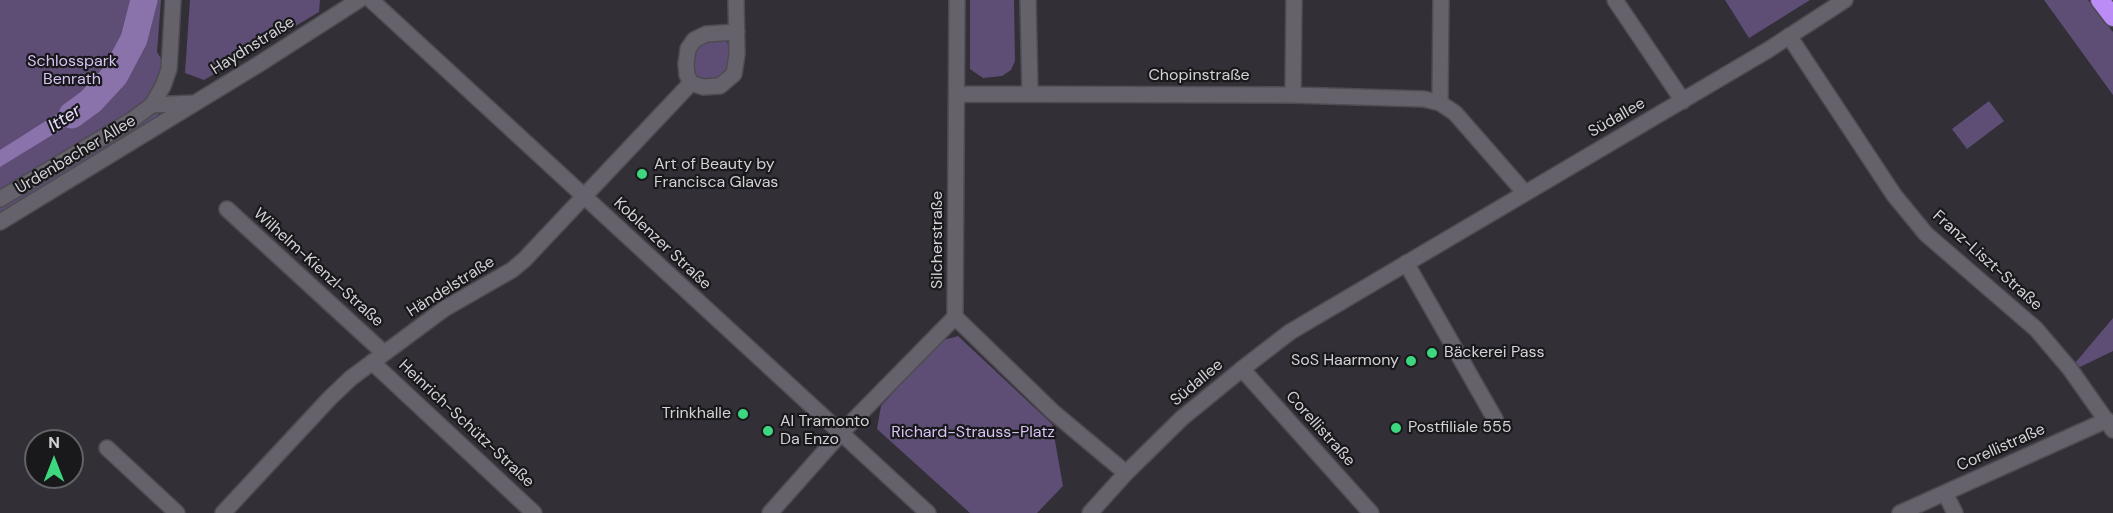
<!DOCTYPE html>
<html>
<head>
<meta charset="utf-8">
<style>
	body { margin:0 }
	#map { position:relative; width:2113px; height:513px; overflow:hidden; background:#322f37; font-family:"DM Sans",sans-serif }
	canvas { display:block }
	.north { position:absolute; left:24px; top:429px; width:60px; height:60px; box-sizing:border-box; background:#19181b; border:2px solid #636266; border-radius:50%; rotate:0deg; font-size:16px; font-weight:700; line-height:24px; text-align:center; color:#d3d1d6 }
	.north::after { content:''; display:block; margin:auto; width:21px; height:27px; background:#3cd77e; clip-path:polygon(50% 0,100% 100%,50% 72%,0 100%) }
</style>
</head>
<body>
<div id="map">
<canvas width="2113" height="513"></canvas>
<div class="north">N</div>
</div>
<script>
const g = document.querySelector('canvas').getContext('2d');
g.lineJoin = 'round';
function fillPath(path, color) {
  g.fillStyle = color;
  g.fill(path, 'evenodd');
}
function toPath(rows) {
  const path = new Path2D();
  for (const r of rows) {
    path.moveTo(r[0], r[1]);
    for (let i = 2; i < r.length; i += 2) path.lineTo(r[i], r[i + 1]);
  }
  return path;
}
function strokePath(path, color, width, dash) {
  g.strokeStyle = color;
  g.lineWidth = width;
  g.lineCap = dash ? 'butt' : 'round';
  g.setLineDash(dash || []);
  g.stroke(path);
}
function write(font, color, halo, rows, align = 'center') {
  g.font = font + ' "DM Sans",sans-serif';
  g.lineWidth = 4.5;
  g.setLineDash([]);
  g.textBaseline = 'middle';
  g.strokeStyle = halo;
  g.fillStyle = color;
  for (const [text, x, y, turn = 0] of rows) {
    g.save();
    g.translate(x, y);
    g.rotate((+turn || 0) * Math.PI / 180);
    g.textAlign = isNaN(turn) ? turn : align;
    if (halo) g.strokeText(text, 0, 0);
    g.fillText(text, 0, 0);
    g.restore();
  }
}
fillPath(toPath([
	[0,0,161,0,157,52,163,62,159,83,147,102,0,195],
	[190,0,320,0,319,12,204,80,185,73],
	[970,0,1014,0,1015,61,1011,70,1002,76,983,78,970,69],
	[1725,0,1810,0,1749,38],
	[2044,0,2088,0,2113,32,2113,95],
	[725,40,731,47,728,70,721,77,713,80,697,78,692,68,693,58,698,48,707,41],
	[1989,101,2004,121,1967,149,1952,129],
	[155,111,161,117,0,217,0,204],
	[2113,318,2113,351,2080,367,2075,363],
	[958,336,1052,424,1063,486,1037,513,970,513,877,429,881,406,940,341]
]), '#5e4e75');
fillPath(toPath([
	[136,0,148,0,147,25,111,88,105,82,135,22],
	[96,89,106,98,85,115,0,167,0,150]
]), '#8a72ab');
strokePath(toPath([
	[72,115,91,101,115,75,134,39,144,0]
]), '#8a72ab', 27);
const street = toPath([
	[736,0,737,54,734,74,720,86,703,87,691,83,687,75,686,64,688,49,694,40,706,34,737,32],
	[1028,0,1030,93],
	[1615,0,1683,101],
	[1789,36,1894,195,1926,234,2036,329,2070,369,2113,430],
	[958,94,1293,95,1424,99,1440,103,1455,113,1525,193],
	[1293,95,1294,0],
	[1440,103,1441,0],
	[152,105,194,103],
	[0,199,132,120,152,105,163,86,169,69,173,0],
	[227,209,384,353],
	[0,222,259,64,359,0],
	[1406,263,1495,419],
	[955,317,1053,412,1126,473],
	[372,362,534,513],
	[1242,369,1371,513],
	[107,448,177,513],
	[1945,493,1955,513],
	[223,513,330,398,351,378,444,309,512,270,524,260,691,83],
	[770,513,841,433,955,317,957,0],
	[1900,513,2107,420]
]);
const secondary = toPath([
	[371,0,928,513],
	[1090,513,1126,473,1182,418,1242,369,1290,332,1768,50,1845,0]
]);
const highway = toPath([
	[2100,0,2113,17]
]);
strokePath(street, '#4e4b52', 18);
strokePath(secondary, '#4e4b52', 18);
strokePath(highway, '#4e4b52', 21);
strokePath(street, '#66626b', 15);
strokePath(secondary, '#66626b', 15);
strokePath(highway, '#bb8cf6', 18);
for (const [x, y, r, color] of [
	[642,174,6,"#3cd77e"],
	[1432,353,6,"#3cd77e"],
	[1411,361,6,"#3cd77e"],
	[743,414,6,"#3cd77e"],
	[1396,428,6,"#3cd77e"],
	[768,431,6,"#3cd77e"]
]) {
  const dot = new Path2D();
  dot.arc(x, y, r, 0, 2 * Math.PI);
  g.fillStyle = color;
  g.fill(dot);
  strokePath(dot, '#19181b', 2);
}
write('16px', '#d3d1d6', '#19181b', [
	["Haydnstraße",253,46,-32],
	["Chopinstraße",1199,76],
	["Südallee",1617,118,-30],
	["Urdenbacher Allee",76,155,-31],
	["Silcherstraße",938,240,-90],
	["Koblenzer Straße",662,244,43],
	["Franz-Liszt-Straße",1987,261,42],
	["Wilhelm-Kienzl-Straße",318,268,42],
	["Händelstraße",451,287,-32],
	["Südallee",1197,383,-40],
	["Heinrich-Schütz-Straße",466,424,43],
	["Corellistraße",1320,429,48],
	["Corellistraße",2001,448,-24]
]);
write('16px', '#d7c3f5', '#19181b', [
	["Schlosspark",72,62],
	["Benrath",72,80],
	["Richard-Strauss-Platz",973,433]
]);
write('16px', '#d3d1d6', '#19181b', [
	["Art of Beauty by",654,165],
	["Francisca Glavas",654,183],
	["Bäckerei Pass",1444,353],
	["SoS Haarmony",1399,361,"right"],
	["Trinkhalle",731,414,"right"],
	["Al Tramonto",780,422],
	["Da Enzo",780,440],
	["Postfiliale 555",1408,428]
], 'left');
write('italic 18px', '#e9dcfe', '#19181b', [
	["Itter",65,119,-33]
]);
</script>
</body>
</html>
